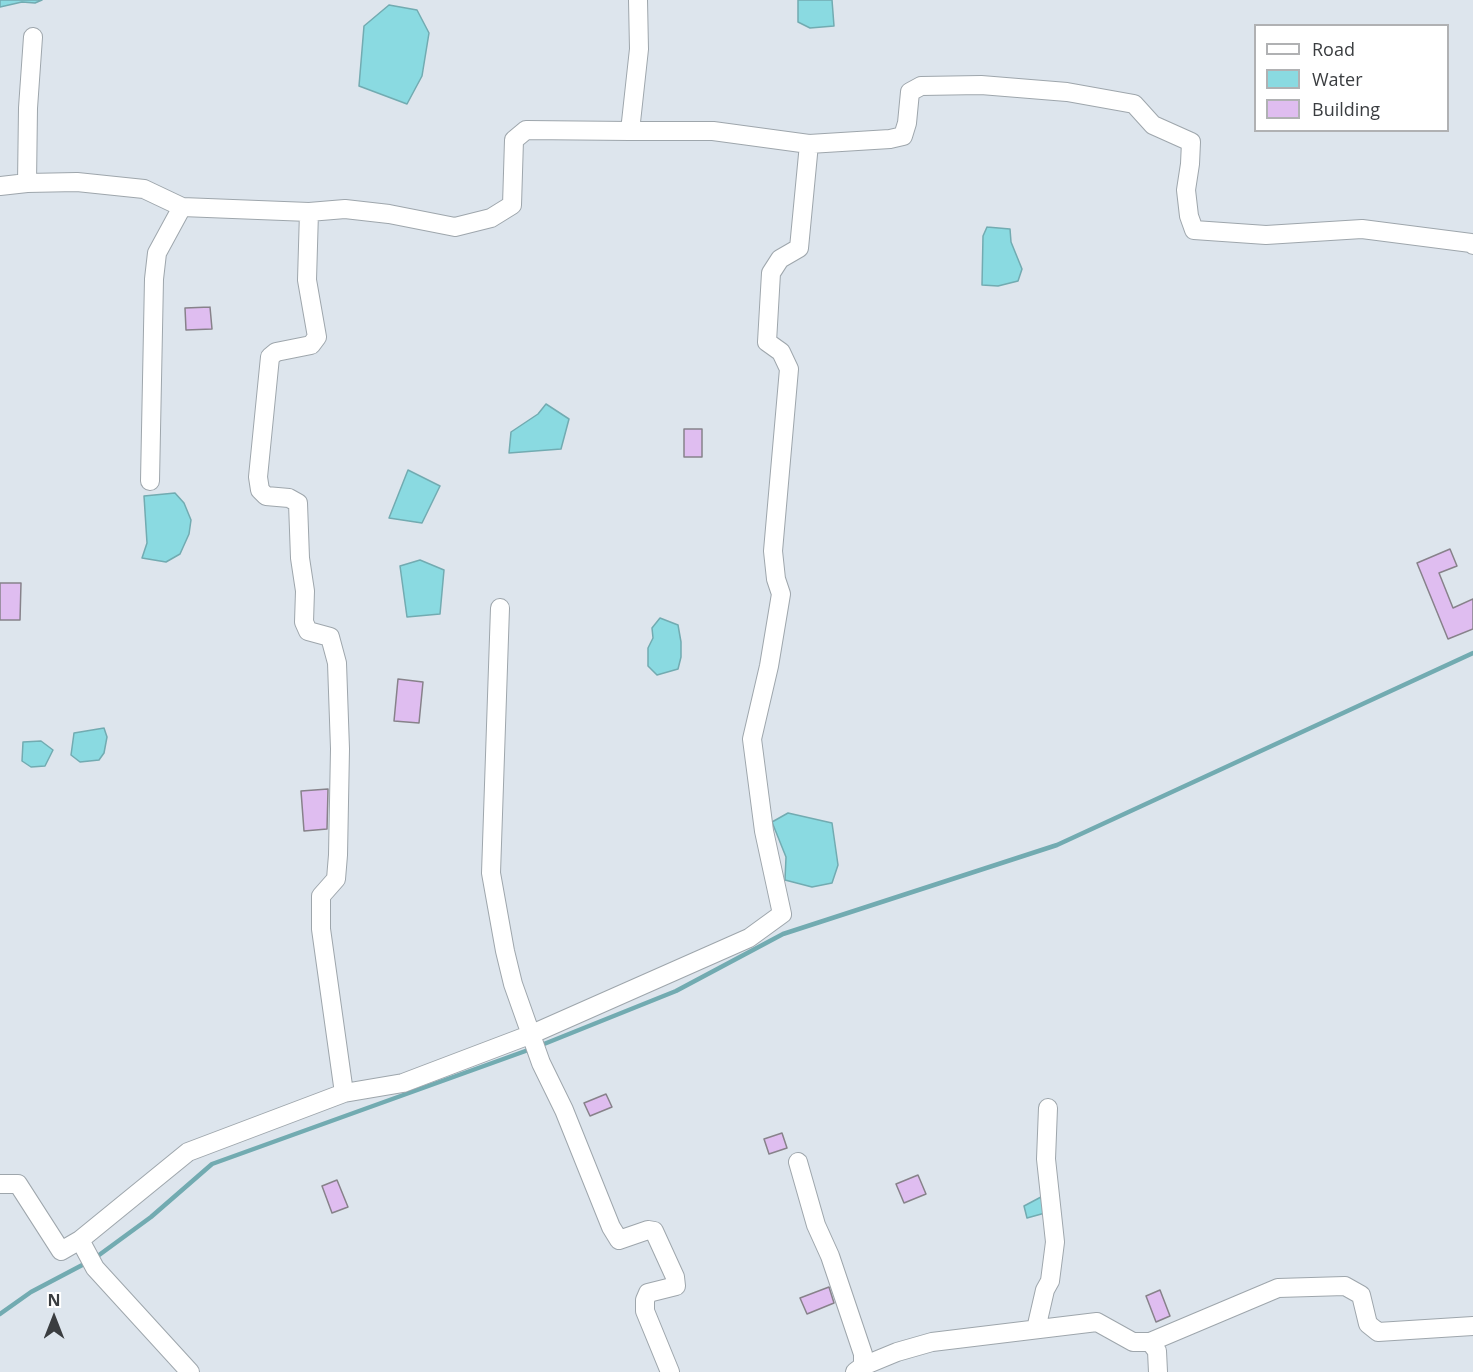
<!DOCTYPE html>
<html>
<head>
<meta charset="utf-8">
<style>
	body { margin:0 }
	#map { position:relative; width:1473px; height:1372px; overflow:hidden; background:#dde5ed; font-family:"Open Sans",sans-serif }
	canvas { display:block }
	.legend { position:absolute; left:1254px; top:24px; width:195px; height:108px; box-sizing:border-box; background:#fff; border:2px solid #b0b1b3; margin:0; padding:8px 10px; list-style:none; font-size:18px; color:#3a3d40 }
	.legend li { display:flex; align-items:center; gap:12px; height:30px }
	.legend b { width:30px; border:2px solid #b0b1b3 }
	.north { position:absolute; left:24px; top:1288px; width:60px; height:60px; -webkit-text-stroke:4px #fff; paint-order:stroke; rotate:0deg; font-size:16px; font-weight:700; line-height:24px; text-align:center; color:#3a3d40 }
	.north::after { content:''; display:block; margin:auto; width:21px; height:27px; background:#3a3d40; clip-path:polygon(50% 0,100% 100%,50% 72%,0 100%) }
</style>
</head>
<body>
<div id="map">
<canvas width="1473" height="1372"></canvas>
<ul class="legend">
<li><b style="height:8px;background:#fff"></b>Road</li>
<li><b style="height:16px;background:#8adae1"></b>Water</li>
<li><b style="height:16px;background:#dfbdf0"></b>Building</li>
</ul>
<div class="north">N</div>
</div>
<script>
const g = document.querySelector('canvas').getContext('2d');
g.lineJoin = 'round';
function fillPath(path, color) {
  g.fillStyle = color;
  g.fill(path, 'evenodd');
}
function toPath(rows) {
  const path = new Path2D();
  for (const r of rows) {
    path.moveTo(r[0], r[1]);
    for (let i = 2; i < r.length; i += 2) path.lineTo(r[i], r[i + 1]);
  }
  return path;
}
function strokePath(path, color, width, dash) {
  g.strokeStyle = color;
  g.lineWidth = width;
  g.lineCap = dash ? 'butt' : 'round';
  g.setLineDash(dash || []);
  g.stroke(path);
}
const water = toPath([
	[0,0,42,0,35,3,22,2,0,7,0,0],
	[798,0,832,0,834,26,810,28,798,22,798,0],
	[389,5,417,10,429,33,422,76,407,104,359,86,364,26,389,5],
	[987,227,1010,229,1011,242,1022,269,1018,281,998,286,982,285,983,236,987,227],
	[546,404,569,419,561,449,509,453,511,432,538,414,546,404],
	[408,470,440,486,422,523,389,518,408,470],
	[175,493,184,503,191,520,189,534,180,554,166,562,142,558,147,543,144,496,175,493],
	[420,560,444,570,440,614,407,617,400,566,420,560],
	[660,618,678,625,681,642,681,657,678,669,657,675,648,666,648,648,653,638,652,628,660,618],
	[104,728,107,737,104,753,99,760,80,762,71,755,74,733,104,728],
	[41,741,53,750,45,766,31,767,22,761,23,742,41,741],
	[788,813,832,823,838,865,832,883,812,887,785,880,786,857,772,822,788,813],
	[1041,1197,1045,1213,1027,1218,1024,1206,1041,1197]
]);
fillPath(water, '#8adae1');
strokePath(water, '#72abb1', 1.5);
strokePath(toPath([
	[539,1046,676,991,783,934,1057,845,1473,653],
	[95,1258,151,1217,212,1164,531,1049],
	[0,1314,31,1292,88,1262]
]), '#72abb1', 4.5);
const building = toPath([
	[210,307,212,329,186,330,185,308,210,307],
	[684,429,702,429,702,457,684,457,684,429],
	[1450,549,1457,566,1439,573,1453,608,1473,599,1473,629,1448,639,1417,563,1450,549],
	[0,583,21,583,20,620,0,620,0,583],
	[398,679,423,682,419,723,394,721,398,679],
	[328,789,327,829,304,831,301,791,328,789],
	[606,1094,612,1107,590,1116,584,1103,606,1094],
	[782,1133,787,1148,769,1154,764,1139,782,1133],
	[918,1175,926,1194,904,1203,896,1184,918,1175],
	[337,1180,348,1207,332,1213,322,1186,337,1180],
	[829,1287,834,1303,807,1314,800,1298,829,1287],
	[1160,1290,1170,1316,1156,1322,1146,1296,1160,1290]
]);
fillPath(building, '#dfbdf0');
strokePath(building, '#87828a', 1.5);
const minor = toPath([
	[638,0,639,49,630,131,713,131,809,144,890,139,903,136,907,123,910,92,921,86,981,85,1067,92,1134,104,1153,125,1191,142,1190,164,1186,190,1189,216,1194,230,1266,235,1362,229,1471,243,1473,245],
	[27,183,28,108,33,37],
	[0,186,27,183,77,182,144,189,182,207,309,212,345,209,389,214,455,227,491,218,512,205,514,140,526,130,630,131],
	[309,212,307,280,317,337,311,345,276,352,270,357,258,477,260,490,266,496,289,498,298,503,300,558,305,591,304,622,308,631,330,637,337,663,340,749,338,855,336,879,321,896,321,929,344,1093],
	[150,481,154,279,157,253,182,207],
	[500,608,491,873,505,951,513,984,541,1063,564,1110,611,1227,619,1240,648,1230,654,1231,675,1277,676,1286,648,1293,645,1300,645,1311,670,1372],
	[798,1162,816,1225,830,1256,863,1354,863,1366],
	[0,1184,18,1184,61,1251,80,1240,188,1152,344,1093,403,1083,532,1034,749,938,782,914,764,831,752,739,769,666,781,594,776,579,773,551,789,369,781,352,767,342,771,273,780,259,799,248,809,144],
	[80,1240,95,1268,190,1372],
	[1036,1329,1045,1290,1050,1281,1055,1242,1046,1159,1048,1108],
	[1150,1342,1157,1351,1158,1372],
	[855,1372,863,1366,897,1352,932,1342,1097,1322,1133,1342,1150,1342,1278,1288,1345,1286,1361,1295,1368,1324,1378,1332,1473,1326]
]);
strokePath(minor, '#9ea6ac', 20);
strokePath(minor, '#fff', 18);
</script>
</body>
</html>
